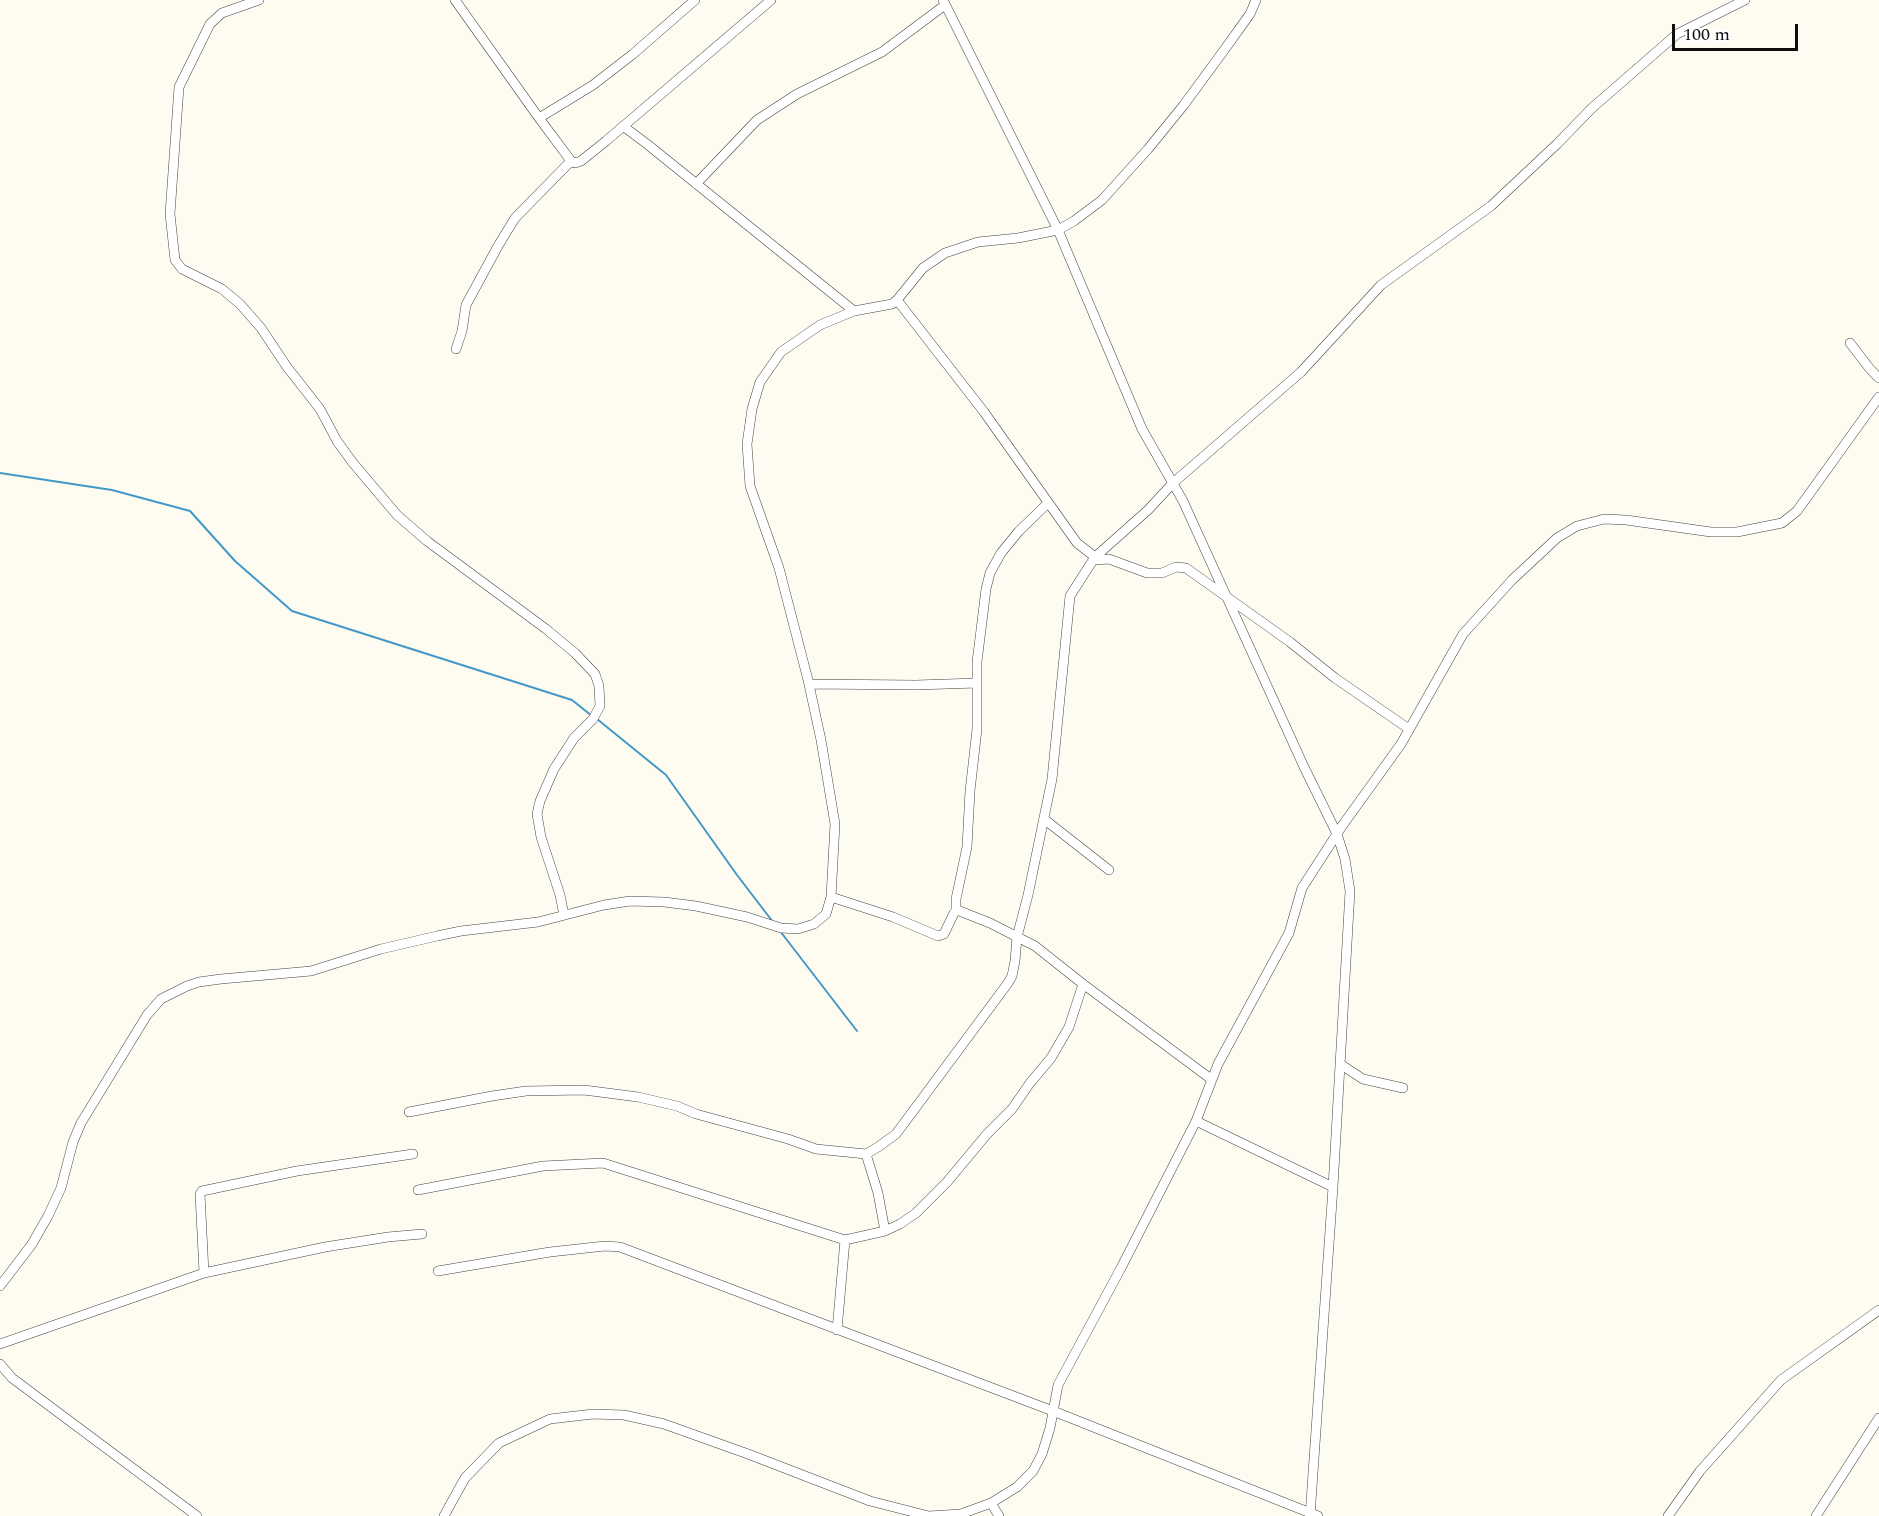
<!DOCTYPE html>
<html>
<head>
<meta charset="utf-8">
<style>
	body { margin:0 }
	#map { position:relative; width:1879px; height:1516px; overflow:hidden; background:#fefbf1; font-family:Spectral,serif }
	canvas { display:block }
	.scale { position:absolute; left:1672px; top:24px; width:126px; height:27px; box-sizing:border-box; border:3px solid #0f0f0f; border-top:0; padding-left:8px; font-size:18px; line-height:21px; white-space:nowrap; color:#0f0f0f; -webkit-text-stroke:4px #fff; paint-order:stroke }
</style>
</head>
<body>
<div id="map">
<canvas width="1879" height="1516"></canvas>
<div class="scale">100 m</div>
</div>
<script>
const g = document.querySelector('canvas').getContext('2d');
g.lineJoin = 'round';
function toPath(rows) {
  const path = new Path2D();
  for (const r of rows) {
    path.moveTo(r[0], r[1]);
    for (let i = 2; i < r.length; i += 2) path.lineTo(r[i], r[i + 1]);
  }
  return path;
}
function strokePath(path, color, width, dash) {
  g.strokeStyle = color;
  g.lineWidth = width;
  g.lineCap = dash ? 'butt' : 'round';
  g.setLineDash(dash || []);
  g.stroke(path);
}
strokePath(toPath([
	[0,473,112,490,190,511,235,561,292,611,572,700,592,716],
	[597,719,666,775,737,875,773,922],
	[780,931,857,1031]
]), '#4299c7', 2);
const street = toPath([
	[259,0,222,13,210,24,179,87,170,214,175,260,182,269,222,289,240,304,261,328,287,367,320,409,337,441,353,463,397,515,427,541,546,629,575,653,595,674,599,686,600,706,593,719,574,738,554,769,540,801,537,814,541,837,560,895,564,915],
	[455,0,539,118,571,161,575,163,581,161,606,141,771,0],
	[943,0,1058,230,1142,429,1183,501,1304,767,1337,834,1345,859,1350,891,1333,1187,1310,1516],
	[539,118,593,85,633,54,695,0],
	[623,126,647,144,854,311],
	[696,184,757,120,797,94,882,52,945,5],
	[1850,343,1870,369,1879,378],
	[456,349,462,331,466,305,498,246,515,218,571,161],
	[1095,557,1148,510,1173,483,1301,372,1381,285,1491,206,1557,144,1592,108,1677,34,1745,0],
	[1094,560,1109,559,1147,573,1162,573,1176,567,1186,568,1290,642,1335,678,1409,729],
	[809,684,916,685,977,683],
	[1044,819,1109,870],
	[831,897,893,917,938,936,944,934,954,913,957,910,990,923,1035,946,1083,984,1211,1079],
	[956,911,956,899,967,847,970,791,977,729,977,662,986,589,990,573,1001,553,1019,531,1048,503],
	[1340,1064,1363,1079,1403,1088],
	[409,1112,492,1096,526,1091,584,1090,638,1097,677,1106,696,1114,788,1139,816,1149,866,1154,878,1147,896,1134,1008,983,1012,976,1015,961,1017,937,1028,895,1052,779,1070,596,1095,557,1077,543,984,412,897,300],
	[1196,1121,1333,1187],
	[866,1154,878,1193,885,1231],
	[418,1190,543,1166,603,1163,845,1240,885,1231,900,1224,916,1213,947,1182,987,1134,1012,1109,1030,1083,1051,1058,1069,1027,1083,984],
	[438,1271,550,1252,605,1246,620,1247,1053,1411,1318,1516],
	[204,1273,200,1194,202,1191,297,1171,413,1154],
	[0,1286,32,1244,48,1216,61,1188,73,1142,81,1123,147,1015,161,999,187,986,199,982,221,979,311,971,381,949,437,936,461,931,538,922,604,905,630,901,664,902,696,906,747,917,781,928,798,929,814,924,826,914,831,897,835,824,821,740,808,680,779,568,750,486,747,444,752,409,760,382,781,352,820,325,854,311,892,304,897,300,923,268,945,253,978,242,1018,238,1058,230,1074,221,1102,200,1148,149,1183,106,1222,53,1250,14,1256,0],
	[837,1330,845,1240],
	[0,1344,204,1273,325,1247,388,1237,422,1234],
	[0,1364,12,1378,197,1516],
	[991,1503,999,1516],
	[444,1516,465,1478,499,1443,550,1419,593,1414,624,1415,664,1424,748,1454,870,1501,929,1516,961,1514,991,1503,1017,1487,1033,1471,1042,1454,1050,1428,1058,1385,1121,1268,1196,1121,1218,1064,1289,933,1302,888,1342,826,1401,744,1463,634,1512,580,1557,538,1577,526,1604,519,1626,520,1711,532,1737,532,1782,523,1797,511,1879,397],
	[1668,1516,1700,1471,1781,1380,1879,1310],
	[1816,1516,1879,1418]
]);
strokePath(street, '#424242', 10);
strokePath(street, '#fff', 9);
</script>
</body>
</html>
